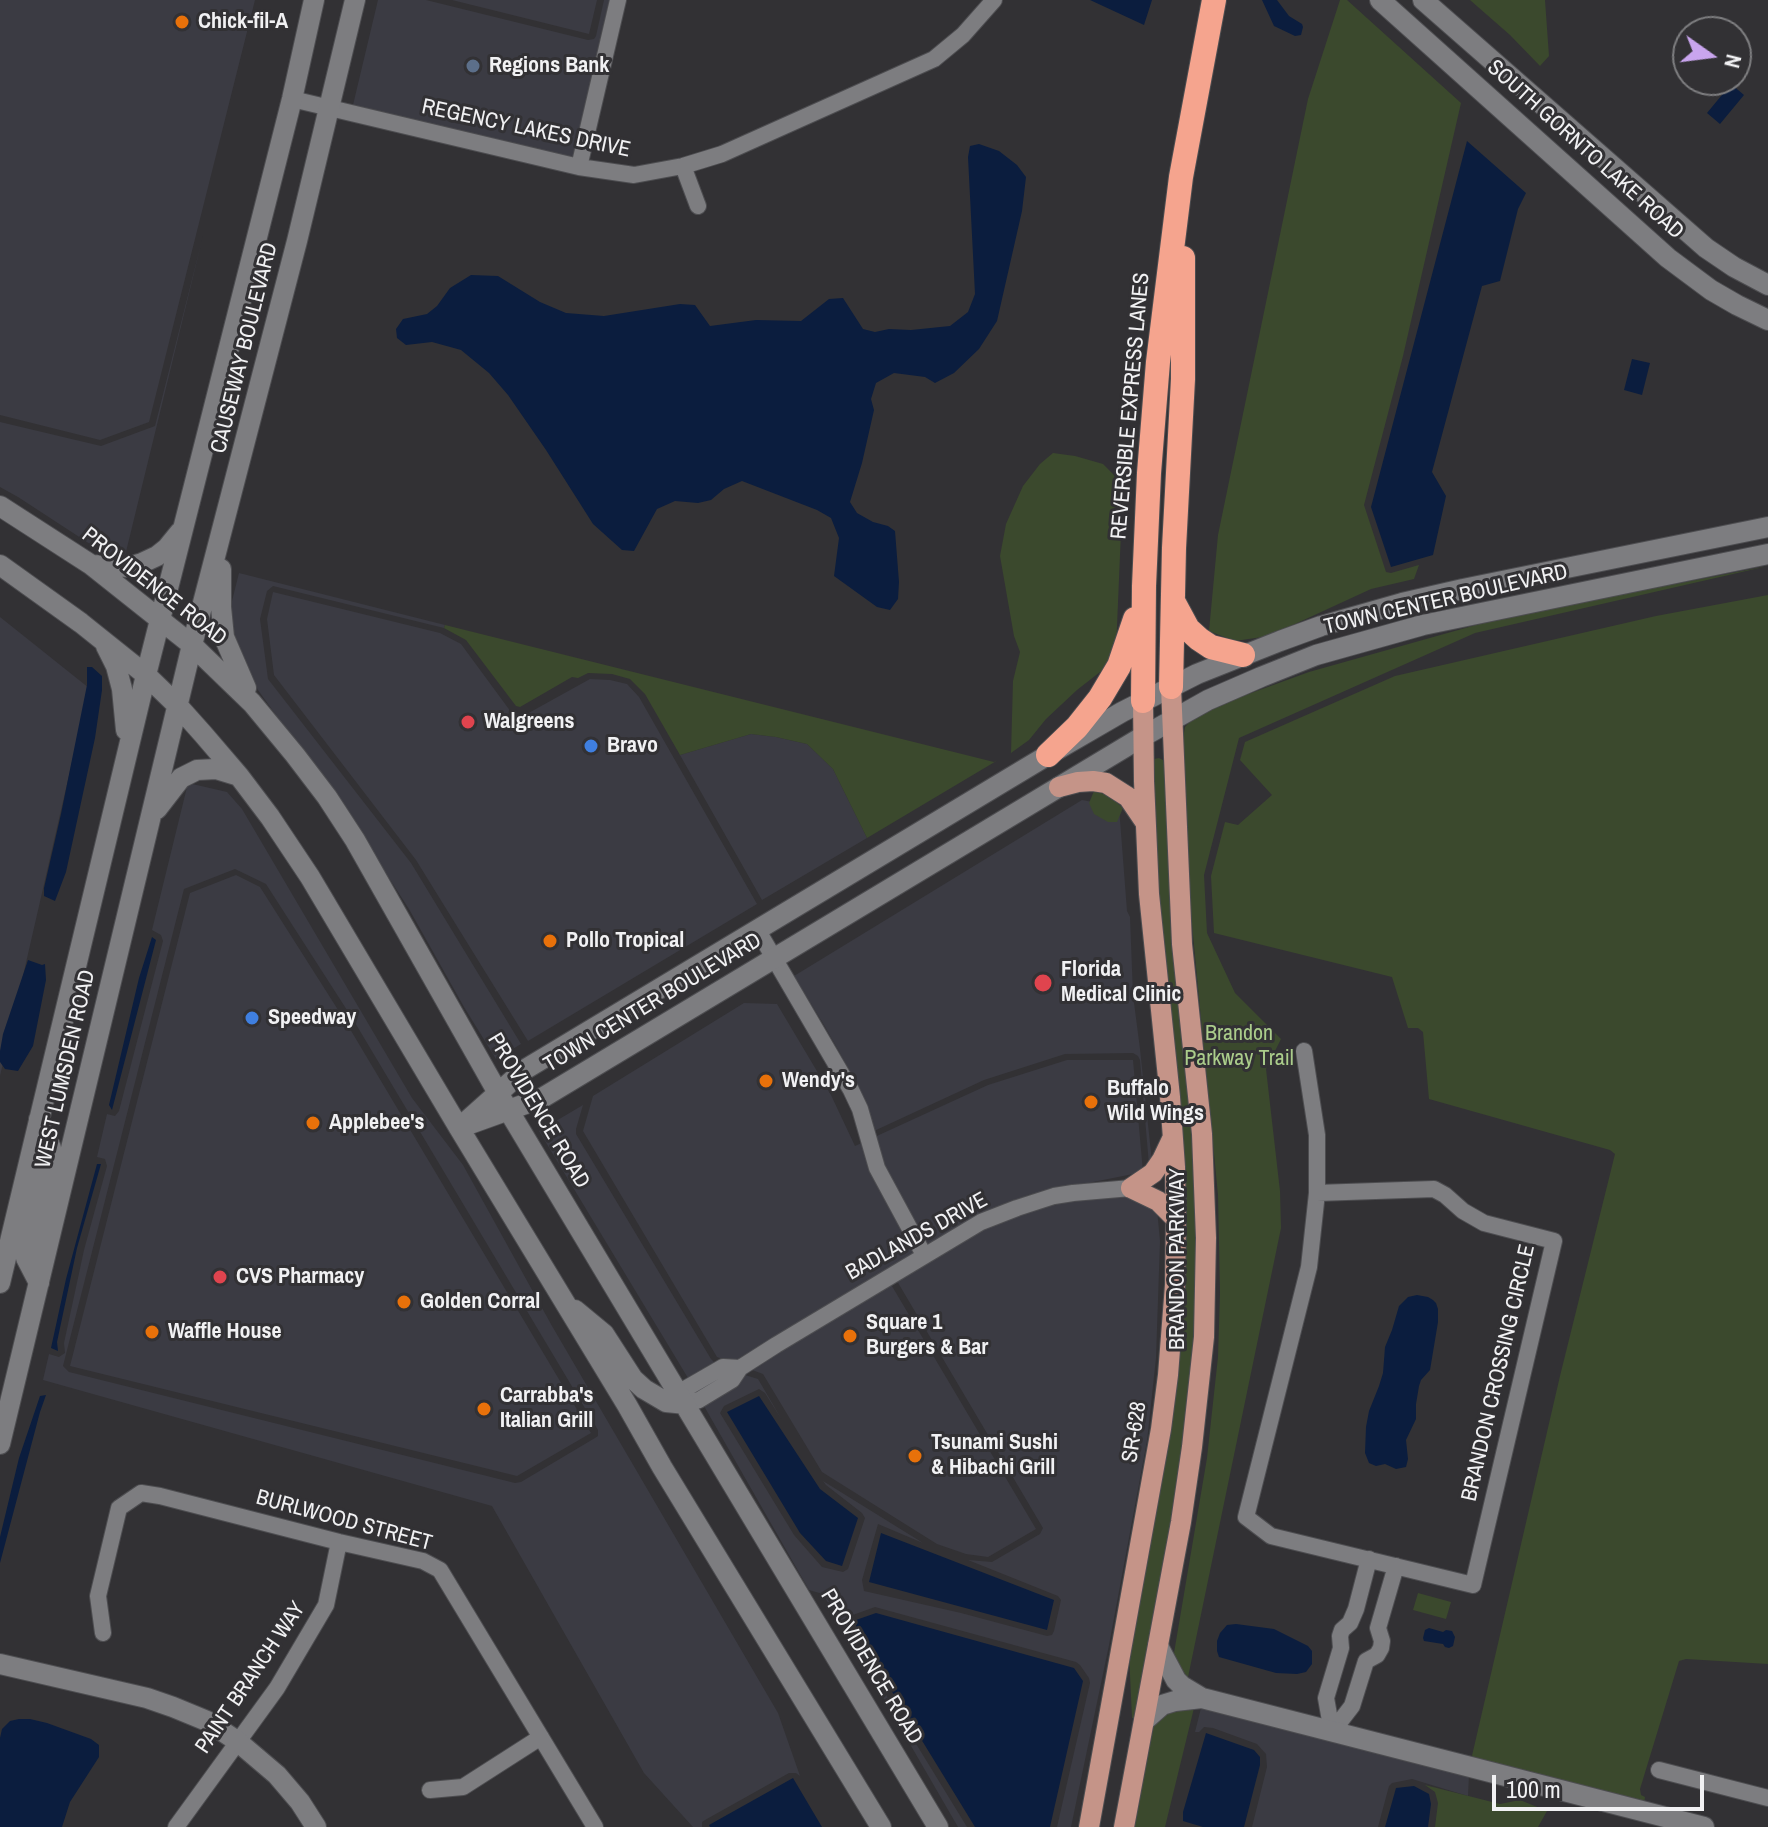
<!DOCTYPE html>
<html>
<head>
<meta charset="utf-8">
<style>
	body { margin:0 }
	#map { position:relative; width:1768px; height:1827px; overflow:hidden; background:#323134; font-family:"Archivo Narrow",sans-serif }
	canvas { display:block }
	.north { position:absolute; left:1672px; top:16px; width:80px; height:80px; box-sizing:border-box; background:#323134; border:2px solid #7e7e80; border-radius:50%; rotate:104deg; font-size:22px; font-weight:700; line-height:32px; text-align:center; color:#f1f1f3 }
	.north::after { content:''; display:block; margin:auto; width:28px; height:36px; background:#c9a5ee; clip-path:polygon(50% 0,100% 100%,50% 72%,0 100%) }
	.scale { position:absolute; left:1492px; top:1775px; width:212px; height:36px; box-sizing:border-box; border:4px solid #f1f1f3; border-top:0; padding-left:10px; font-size:24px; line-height:28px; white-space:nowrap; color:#f1f1f3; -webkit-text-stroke:6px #323134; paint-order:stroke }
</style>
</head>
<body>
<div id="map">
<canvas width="1768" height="1827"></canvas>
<div class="north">N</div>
<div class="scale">100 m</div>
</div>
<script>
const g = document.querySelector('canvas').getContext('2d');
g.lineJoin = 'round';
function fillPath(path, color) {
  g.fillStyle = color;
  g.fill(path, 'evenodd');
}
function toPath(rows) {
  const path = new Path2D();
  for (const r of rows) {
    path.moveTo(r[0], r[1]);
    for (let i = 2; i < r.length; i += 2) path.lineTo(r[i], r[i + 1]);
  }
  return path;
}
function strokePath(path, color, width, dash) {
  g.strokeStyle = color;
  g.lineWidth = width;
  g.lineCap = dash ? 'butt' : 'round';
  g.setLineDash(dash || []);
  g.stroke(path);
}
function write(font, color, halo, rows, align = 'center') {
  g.font = font + ' "Archivo Narrow",sans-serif';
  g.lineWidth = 6;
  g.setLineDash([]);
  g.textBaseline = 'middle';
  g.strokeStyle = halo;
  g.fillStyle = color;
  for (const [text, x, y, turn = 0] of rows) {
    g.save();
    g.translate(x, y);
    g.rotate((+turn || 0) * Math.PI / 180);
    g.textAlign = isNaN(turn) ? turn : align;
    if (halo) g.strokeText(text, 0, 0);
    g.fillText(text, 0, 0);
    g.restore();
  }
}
fillPath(toPath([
	[0,0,255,0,149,422,100,440,0,415],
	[378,0,426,0,588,40,594,39,596,36,604,0,609,0,573,158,353,105],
	[452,0,597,0,589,34],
	[203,236,124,560,113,559,18,497,0,487,0,422,101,446,155,426],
	[239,573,445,625,444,628,273,586,267,591,260,619,268,679,411,863,521,1044,496,1059,464,1007,409,909,358,830,253,683,233,635,229,613],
	[273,592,440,633,461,644,511,712,525,715,590,679,610,680,627,684,639,697,757,904,528,1041,416,860,274,675,267,619],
	[0,617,89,688,0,1076],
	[751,734,776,737,807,744,833,769,867,838,762,900,680,755],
	[188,783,227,792,242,809,412,1098,463,1165,552,1326,778,1713,800,1776,796,1773,789,1773,705,1820,702,1822,702,1827,693,1827,644,1773,492,1506,43,1380,49,1354,59,1357,65,1353,64,1343,84,1250,107,1166,105,1159,97,1157,107,1114,115,1116,119,1111,163,941,161,935,152,930],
	[235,869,266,884,354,1021,598,1430,598,1436,595,1438,521,1482,515,1483,69,1372,63,1366,184,889],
	[1082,800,1119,807,1127,911,1130,917,1133,995,1140,1049,1152,1162,1149,1165,1140,1060,1138,1056,1133,1053,1065,1054,984,1080,874,1131,867,1107,859,1087,824,1025,794,976],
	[236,875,260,887,347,1024,591,1433,517,1476,70,1366,190,893],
	[744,1003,777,1004,830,1093,855,1146,988,1085,1067,1060,1133,1060,1143,1172,1028,1195,883,1271,1036,1529,988,1557,966,1554,937,1544,822,1472,763,1374,717,1357,583,1131,593,1096],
	[583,1105,576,1129,576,1134,711,1359,715,1363,688,1378,539,1131],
	[1127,1196,1129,1198,1133,1196,1157,1209,1160,1241,1156,1358,1147,1441,1109,1645,1071,1827,1057,1827,1090,1683,1089,1678,1080,1665,1076,1662,875,1607,850,1616,850,1636,967,1827,958,1827,823,1594,809,1590,704,1406,745,1375,758,1379,782,1420,765,1393,759,1389,724,1406,720,1413,794,1535,822,1567,843,1572,848,1569,865,1518,862,1513,826,1485,823,1481,923,1543,878,1524,862,1580,864,1591,961,1613,1047,1636,1052,1635,1054,1631,1061,1600,1058,1596,968,1560,992,1562,1040,1534,1043,1528,897,1281,985,1229,1002,1221,1052,1205,1075,1200],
	[1201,1708,1469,1775,1468,1796,1412,1779,1392,1783,1389,1786,1378,1827,1252,1827,1267,1767,1266,1754,1257,1744,1213,1728,1204,1727,1199,1732,1195,1732]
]), '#3b3b43');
fillPath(toPath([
	[1340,0,1347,0,1461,103,1403,356,1364,505,1386,572,1391,573,1419,565,1414,579,1371,589,1269,636,1235,641,1209,631,1218,535,1308,99],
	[1470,0,1545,0,1549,56,1540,66,1510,35],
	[1053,453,1075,456,1103,464,1123,484,1116,650,1109,665,1077,690,1046,719,1029,740,1011,753,1013,681,1020,652,1014,636,1000,556,1006,524,1023,486,1040,464],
	[1768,566,1475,633,1239,738,1204,875,1207,933,1235,993,1281,1039,1266,1069,1280,1191,1281,1228,1187,1682,1175,1666,1174,1653,1207,1458,1218,1357,1220,1293,1218,1195,1188,883,1182,745,1185,727,1195,716,1221,704,1309,672,1508,616],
	[1768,595,1768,1664,1686,1659,1679,1661,1640,1789,1641,1795,1645,1797,1644,1804,1471,1760,1560,1376,1615,1154,1610,1150,1429,1099,1423,1032,1418,1028,1408,1028,1392,977,1214,933,1211,876,1225,822,1238,825,1272,795,1240,760,1245,742,1395,676,1656,616],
	[445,625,994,762,998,760,867,838,833,769,807,744,776,737,751,734,680,755,645,694,630,679,612,674,588,673,578,678,572,677,520,707,516,706,466,640,444,628],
	[1159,758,1163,760,1165,765,1197,1179,1197,1313,1180,1476,1137,1719,1132,1718,1129,1653,1179,1336,1152,764,1154,759],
	[1094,791,1108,795,1123,808,1117,822,1108,822,1094,814,1089,803],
	[1418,1593,1451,1602,1446,1619,1413,1610],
	[1194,1708,1165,1827,1134,1827,1155,1720,1169,1710],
	[1425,1785,1500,1804,1520,1800,1547,1811,1538,1827,1435,1827,1438,1803,1435,1792]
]), '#3b492d');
fillPath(toPath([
	[1090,0,1152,0,1144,25],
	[1262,0,1277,0,1289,16,1302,24,1303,27,1301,35,1295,36,1274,26],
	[1731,84,1744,95,1720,124,1707,113],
	[1467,141,1526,193,1518,209,1500,281,1482,286,1432,472,1446,496,1433,555,1391,567,1371,507],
	[979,144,999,151,1017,165,1026,177,1022,211,997,321,979,349,954,373,935,383,925,377,894,373,876,383,871,399,874,410,862,463,850,502,857,513,873,522,888,526,895,531,899,582,898,599,890,610,877,607,834,576,839,538,831,518,817,510,742,481,724,489,711,500,698,503,675,501,657,509,634,551,622,550,593,524,546,450,508,395,489,373,461,350,432,342,406,345,397,338,396,329,403,319,427,314,437,306,450,288,471,275,498,276,540,302,566,313,604,316,680,304,695,305,710,326,756,320,801,321,829,299,843,298,863,329,875,332,889,329,911,330,950,326,968,312,975,294,968,157,970,146],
	[1632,359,1650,363,1642,395,1624,390],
	[87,667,92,667,102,676,102,690,95,738,66,872,55,901,44,896,44,888,61,814,87,685],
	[152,937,156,940,112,1110,109,1105,139,978],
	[28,960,42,965,45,964,46,980,33,1046,18,1071,5,1069,0,1062,0,1051,3,1034],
	[97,1164,101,1164,77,1248,57,1342,58,1351,51,1348,66,1279],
	[1417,1295,1428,1297,1433,1300,1436,1303,1438,1309,1438,1322,1430,1370,1421,1380,1419,1386,1416,1404,1416,1419,1406,1440,1408,1459,1406,1467,1396,1469,1385,1464,1376,1466,1369,1463,1365,1453,1366,1427,1369,1411,1379,1386,1383,1373,1385,1347,1392,1330,1399,1306,1408,1297],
	[46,1395,40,1412,0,1563,0,1537,19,1458,40,1396],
	[759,1396,820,1489,858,1518,842,1566,826,1561,800,1533,727,1412],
	[881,1533,1054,1600,1047,1630,869,1582],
	[876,1613,1074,1668,1083,1681,1050,1827,975,1827,856,1633,856,1620],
	[1236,1624,1274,1629,1308,1646,1312,1651,1312,1664,1306,1672,1297,1674,1276,1673,1219,1657,1217,1651,1217,1641,1220,1633,1227,1625],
	[1429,1628,1443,1632,1446,1630,1452,1631,1455,1637,1453,1646,1449,1648,1445,1647,1443,1644,1424,1641,1423,1638,1425,1630],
	[19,1719,30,1719,47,1723,91,1739,99,1745,99,1757,70,1802,62,1827,0,1827,0,1738,2,1729,10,1721],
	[1206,1733,1254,1750,1260,1757,1260,1765,1244,1827,1203,1827,1183,1821,1183,1812],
	[793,1778,822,1827,710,1827,709,1825],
	[1414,1786,1429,1794,1431,1804,1428,1827,1385,1827,1396,1788]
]), '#0b1d3e');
const street = toPath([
	[292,99,579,167,634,175,683,166,722,154,934,59,963,35,994,0],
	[683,166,698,206],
	[579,167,618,0],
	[757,929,851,1090,860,1109,877,1168,924,1255],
	[1304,1051,1317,1135,1317,1193,1309,1267,1246,1517,1271,1536,1473,1585,1554,1241,1484,1223,1463,1211,1445,1195,1434,1189,1317,1193],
	[678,1393,723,1367,740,1368],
	[686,1404,699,1400,732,1380,740,1368,776,1345,981,1222,1017,1208,1054,1196,1073,1193,1131,1188],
	[103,1633,98,1596,119,1508,141,1493,160,1496,339,1542,423,1561,440,1570,595,1827],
	[1332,1732,1352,1706,1366,1661,1377,1655,1381,1648,1382,1641,1378,1628,1396,1566],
	[1332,1732,1326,1698,1341,1648,1340,1636,1342,1630,1350,1623,1356,1609,1369,1559],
	[1659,1770,1768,1798],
	[430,1790,463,1787,541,1737],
	[176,1827,277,1688,326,1605,339,1542]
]);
const secondary = toPath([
	[1380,0,1668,258,1711,290,1737,305,1768,320],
	[1423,0,1706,248,1734,267,1768,285],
	[0,506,90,564,192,645,252,703,295,755,327,797,355,840,498,1093,938,1827],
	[0,565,81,623,146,675,178,706,203,734,239,776,270,817,310,877,459,1128,627,1405,662,1467,881,1827],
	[93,565,128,567,142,563,157,556,167,548,180,532],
	[221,569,221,607,224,637,246,688],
	[106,646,116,666,122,689,126,730],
	[157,809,181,778,197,770,216,769,239,776],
	[467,1125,542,1098,1142,737,1208,700,1261,677,1316,655,1423,625,1768,554],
	[459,1128,524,1070,1048,755,1122,712,1197,674,1280,641,1321,626,1402,603,1463,589,1768,527],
	[0,1283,146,675,292,99,314,0],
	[39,1283,26,1258,51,1148,39,1119],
	[575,1310,604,1334,633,1379,644,1389,666,1402,686,1404],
	[0,1444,192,645,297,241,355,0],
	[1158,1646,1176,1680,1182,1686,1202,1698,1704,1827],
	[0,1664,147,1698,173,1707,207,1721,237,1741,277,1775,300,1802,316,1827],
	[1144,1721,1162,1705,1175,1701,1202,1698]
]);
const primary = toPath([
	[1059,787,1078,782,1093,781,1106,783,1128,797,1145,822],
	[1131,1188,1153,1173,1162,1160,1172,1139],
	[1131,1188,1158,1201,1176,1219],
	[1089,1827,1161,1429,1168,1375,1175,1285,1176,1219,1175,1167,1170,1097,1149,894,1144,781,1143,701],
	[1124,1827,1181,1522,1192,1447,1204,1337,1206,1238,1202,1134,1182,944,1171,687]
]);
const highway = toPath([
	[1174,603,1188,629,1199,639,1211,647,1243,655],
	[1171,687,1174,548,1183,379,1183,258],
	[1143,701,1144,586,1149,473,1158,362,1181,177,1214,0],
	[1048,755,1077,727,1100,698,1119,666,1135,619]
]);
strokePath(street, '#4d4d50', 18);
strokePath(secondary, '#4d4d50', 22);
strokePath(primary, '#4d4d50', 22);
strokePath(highway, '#4d4d50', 26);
strokePath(street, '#7d7d80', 16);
strokePath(secondary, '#7d7d80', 20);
strokePath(primary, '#c59488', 20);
strokePath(highway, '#f5a48e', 24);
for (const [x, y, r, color] of [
	[182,22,8,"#e8710a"],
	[473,66,8,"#5c6f8a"],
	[468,722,8,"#e0444e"],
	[591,746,8,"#3f7fe0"],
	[550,941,8,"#e8710a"],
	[1043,983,10,"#e0444e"],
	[252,1018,8,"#3f7fe0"],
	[766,1081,8,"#e8710a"],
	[1091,1102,8,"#e8710a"],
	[313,1123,8,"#e8710a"],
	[220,1277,8,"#e0444e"],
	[404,1302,8,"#e8710a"],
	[152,1332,8,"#e8710a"],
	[850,1336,8,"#e8710a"],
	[484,1409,8,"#e8710a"],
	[915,1456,8,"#e8710a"]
]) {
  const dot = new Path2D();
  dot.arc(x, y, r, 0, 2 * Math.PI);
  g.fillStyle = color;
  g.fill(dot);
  strokePath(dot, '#323134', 3);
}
write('bold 22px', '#f1f1f3', '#323134', [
	["Chick-fil-A",198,22],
	["Regions Bank",489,66],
	["Walgreens",484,722],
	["Bravo",607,746],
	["Pollo Tropical",566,941],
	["Florida",1061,970],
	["Medical Clinic",1061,995],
	["Speedway",268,1018],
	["Wendy's",782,1081],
	["Buffalo",1107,1089],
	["Wild Wings",1107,1114],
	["Applebee's",329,1123],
	["CVS Pharmacy",236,1277],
	["Golden Corral",420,1302],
	["Square 1",866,1323],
	["Burgers & Bar",866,1348],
	["Waffle House",168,1332],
	["Carrabba's",500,1396],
	["Italian Grill",500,1421],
	["Tsunami Sushi",931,1443],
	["& Hibachi Grill",931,1468]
], 'left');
write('22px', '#f1f1f3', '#323134', [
	["REGENCY LAKES DRIVE",526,129,12],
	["SOUTH GORNTO LAKE ROAD",1585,150,42],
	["CAUSEWAY BOULEVARD",245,348,-76],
	["REVERSIBLE EXPRESS LANES",1131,406,-85],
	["PROVIDENCE ROAD",154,587,38],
	["TOWN CENTER BOULEVARD",1446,600,-13],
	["TOWN CENTER BOULEVARD",653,1003,-31],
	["WEST LUMSDEN ROAD",66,1069,-77],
	["PROVIDENCE ROAD",538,1111,59],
	["BADLANDS DRIVE",917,1237,-29],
	["BRANDON PARKWAY",1178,1259,-90],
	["BRANDON CROSSING CIRCLE",1499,1373,-77],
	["SR-628",1135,1432,-81],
	["BURLWOOD STREET",344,1521,15],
	["PROVIDENCE ROAD",871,1667,59],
	["PAINT BRANCH WAY",251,1678,-56]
]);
write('22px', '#abcd8b', '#323134', [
	["Brandon",1239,1034],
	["Parkway Trail",1239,1059]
]);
</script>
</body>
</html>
